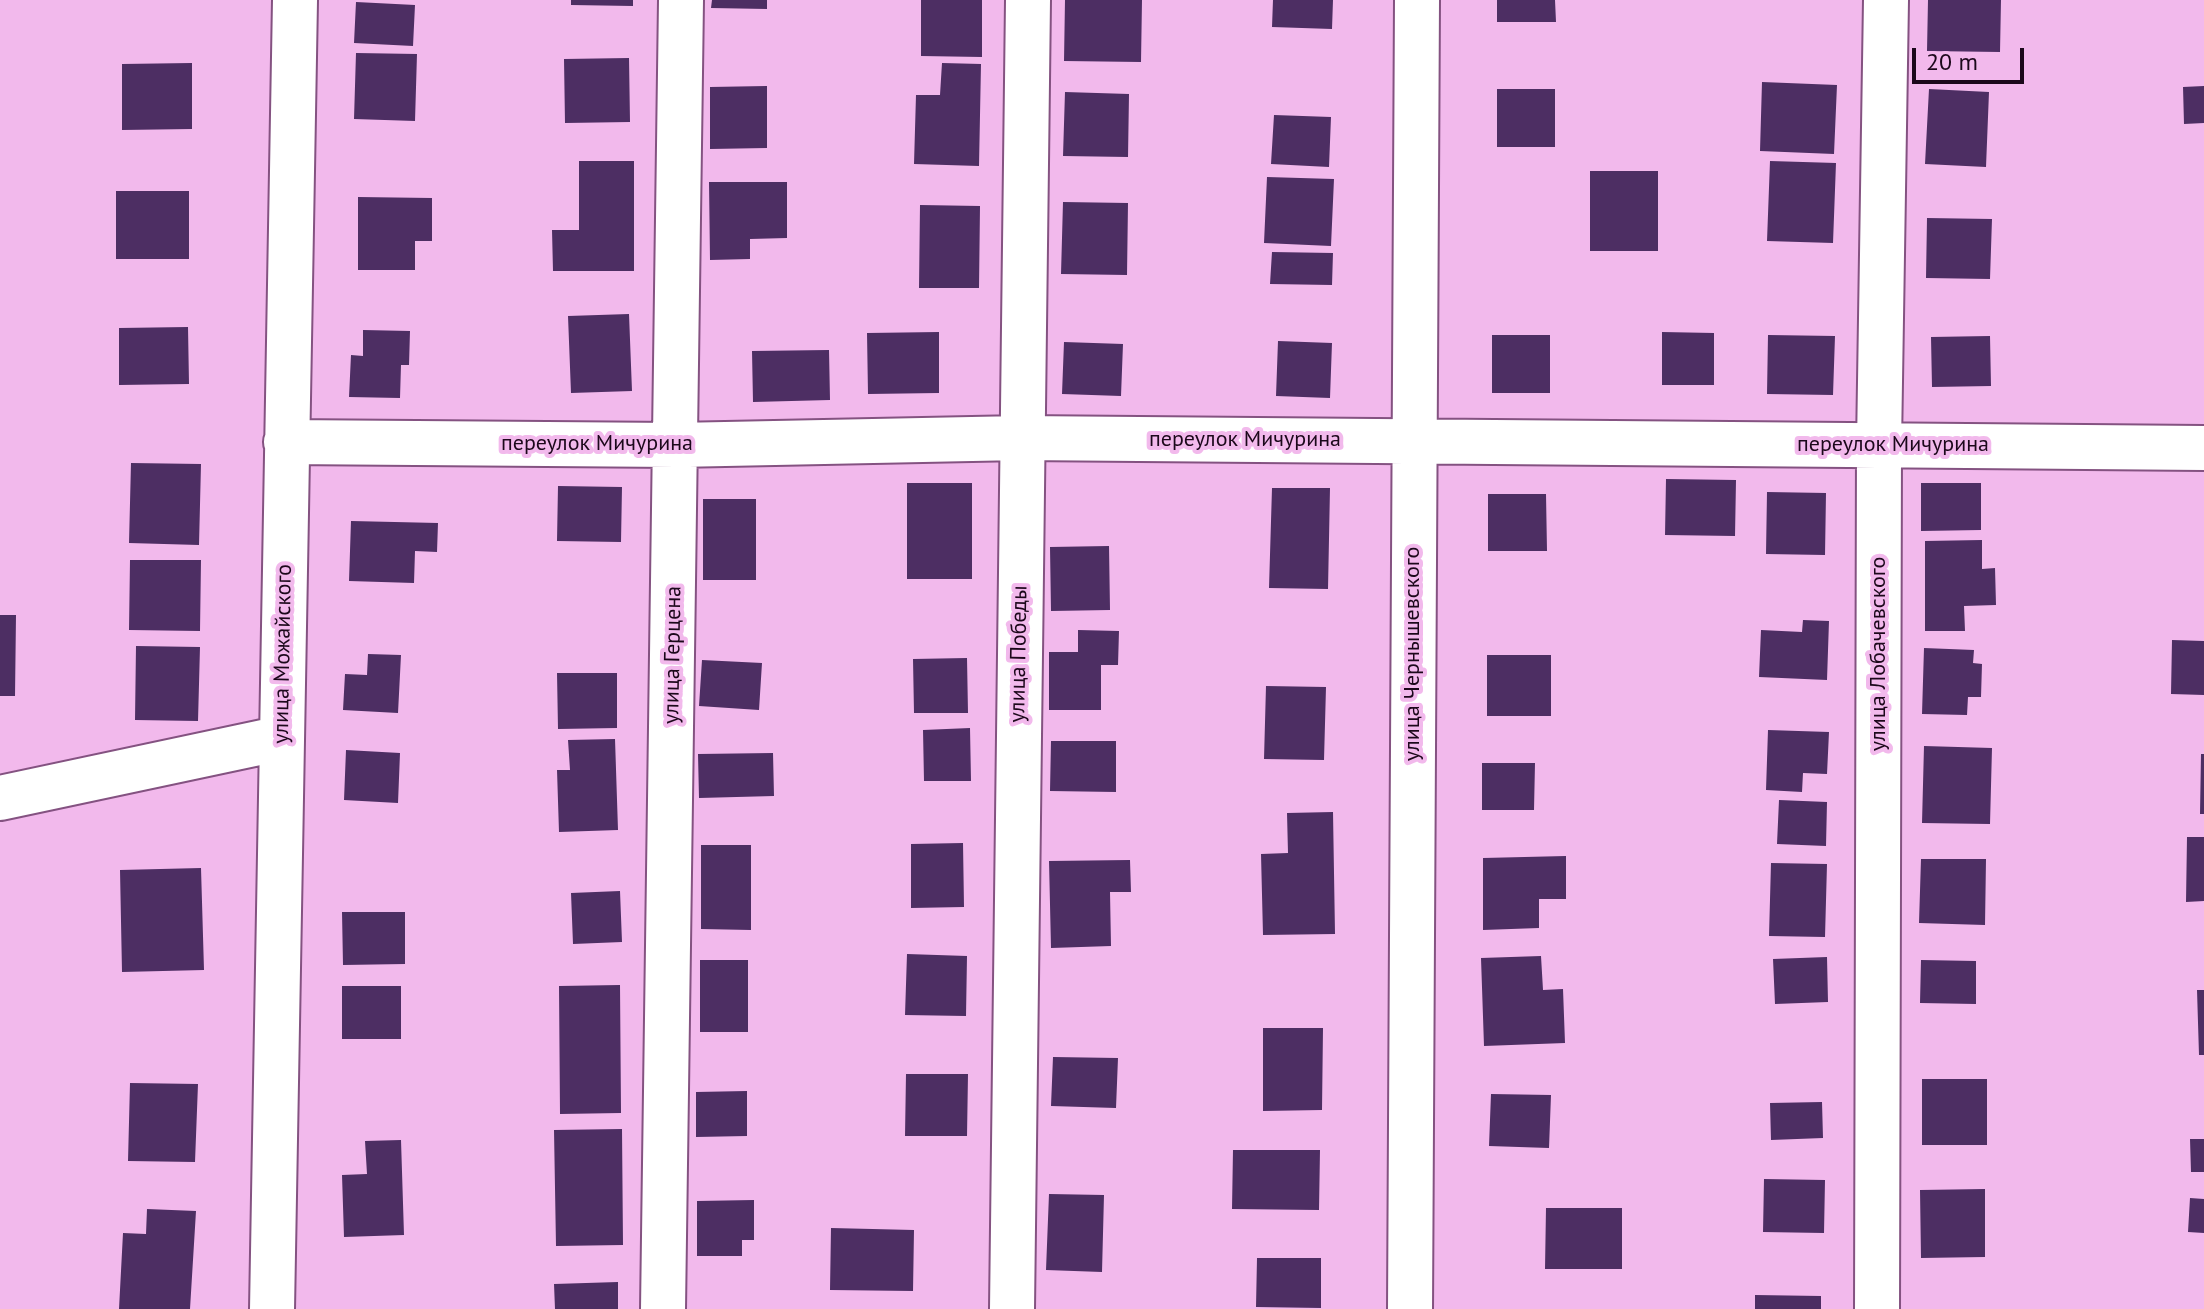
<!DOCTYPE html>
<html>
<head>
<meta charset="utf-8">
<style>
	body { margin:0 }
	#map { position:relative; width:2204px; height:1309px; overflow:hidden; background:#f2b9ec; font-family:"PT Sans",sans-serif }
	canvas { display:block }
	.scale { position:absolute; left:1912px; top:48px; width:112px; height:36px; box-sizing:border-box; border:4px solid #1c081b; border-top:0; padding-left:10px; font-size:24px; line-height:28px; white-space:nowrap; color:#1c081b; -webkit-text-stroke:6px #f2b9ec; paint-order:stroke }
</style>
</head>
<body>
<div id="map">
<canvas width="2204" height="1309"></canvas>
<div class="scale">20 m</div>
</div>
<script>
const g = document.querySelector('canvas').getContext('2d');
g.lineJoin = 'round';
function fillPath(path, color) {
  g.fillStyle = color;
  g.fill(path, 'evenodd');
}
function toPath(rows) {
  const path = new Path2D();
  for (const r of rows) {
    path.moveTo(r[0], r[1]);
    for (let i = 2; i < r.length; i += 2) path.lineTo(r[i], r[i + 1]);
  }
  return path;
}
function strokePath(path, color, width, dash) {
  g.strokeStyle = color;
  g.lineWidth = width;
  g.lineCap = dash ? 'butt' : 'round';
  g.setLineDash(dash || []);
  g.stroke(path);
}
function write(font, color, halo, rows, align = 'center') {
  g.font = font + ' "PT Sans",sans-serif';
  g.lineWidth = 8;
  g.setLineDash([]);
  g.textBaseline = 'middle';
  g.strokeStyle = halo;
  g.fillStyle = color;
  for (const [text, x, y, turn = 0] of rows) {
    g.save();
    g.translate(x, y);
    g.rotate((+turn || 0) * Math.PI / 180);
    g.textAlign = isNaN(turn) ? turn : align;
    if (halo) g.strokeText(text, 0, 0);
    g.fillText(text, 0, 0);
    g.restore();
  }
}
fillPath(toPath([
	[571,0,633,0,633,6,571,5],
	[712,0,767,0,767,9,711,8],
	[921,0,982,0,982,57,921,56],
	[1065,0,1142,0,1141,62,1064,61],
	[1273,0,1333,0,1332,29,1272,27],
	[1497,0,1555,0,1556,22,1497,22],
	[1928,0,2001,0,2000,52,1927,51],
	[356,2,415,5,413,46,354,43],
	[356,53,417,54,415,121,354,119],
	[629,58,630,122,565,123,564,59],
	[192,63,192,129,122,130,122,64],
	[942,63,981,64,979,166,914,164,916,95,940,95],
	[1762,82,1837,85,1834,154,1760,151],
	[767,86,767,148,710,149,710,87],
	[2204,86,2204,123,2184,124,2183,87],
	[1497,89,1555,89,1555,147,1497,147],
	[1929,89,1989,92,1986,167,1925,164],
	[1065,92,1129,94,1128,157,1063,156],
	[1274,115,1331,117,1329,167,1271,164],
	[579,161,634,161,634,271,553,271,552,230,579,230],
	[1770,161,1836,163,1833,243,1767,241],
	[1590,171,1658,171,1658,251,1590,251],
	[1267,177,1334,179,1331,246,1264,243],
	[709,182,787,182,787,238,750,239,750,259,710,260],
	[116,191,189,191,189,259,116,259],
	[358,197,432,198,432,241,415,241,415,270,358,270],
	[1063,202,1128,203,1127,275,1061,274],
	[920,205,980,206,979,288,919,288],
	[1927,218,1992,219,1990,279,1926,278],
	[1272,252,1333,253,1332,285,1270,284],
	[629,314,632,391,571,393,568,316],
	[188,327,189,384,119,385,119,328],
	[363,330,410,331,409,365,401,365,400,398,349,397,351,355,363,356],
	[939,332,939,393,868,394,867,333],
	[1662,332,1714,333,1714,385,1662,385],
	[1492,335,1550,335,1550,393,1492,393],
	[1768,335,1835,336,1833,395,1767,394],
	[1990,336,1991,386,1932,387,1931,337],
	[1278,341,1332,343,1330,398,1276,396],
	[1064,342,1123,344,1121,396,1062,394],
	[829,350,830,400,753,402,752,351],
	[131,463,201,464,199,545,129,543],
	[1666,479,1736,480,1735,536,1665,535],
	[907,483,972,483,972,579,907,579],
	[1921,483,1981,483,1981,530,1921,531],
	[558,486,622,487,621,542,557,541],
	[1272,488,1330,488,1328,589,1269,588],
	[1767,492,1826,493,1825,555,1766,554],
	[1488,494,1546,494,1547,551,1488,551],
	[703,499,756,499,756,580,703,580],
	[351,521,438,523,437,552,415,551,414,583,349,581],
	[1982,540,1982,569,1995,568,1996,605,1964,606,1965,631,1925,631,1925,541],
	[1109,546,1110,610,1051,611,1050,547],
	[130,560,201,560,200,631,129,630],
	[0,615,16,615,15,696,0,696],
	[1803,620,1829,621,1827,680,1759,677,1761,630,1802,632],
	[1078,630,1119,631,1118,665,1101,665,1101,710,1049,710,1049,652,1078,652],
	[2172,640,2204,641,2204,695,2171,694],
	[136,646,200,647,198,721,135,720],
	[1924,648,1974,650,1973,663,1982,664,1981,697,1968,697,1967,715,1922,714],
	[368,654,401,655,398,713,343,710,345,674,367,675],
	[1487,655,1551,655,1551,716,1487,716],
	[967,658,968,713,914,713,913,659],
	[702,660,762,663,759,710,699,706],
	[557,673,617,673,617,728,558,729],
	[1266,686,1326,687,1324,760,1264,759],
	[970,728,971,781,924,781,923,730],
	[1768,730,1829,732,1827,774,1803,773,1802,792,1766,790],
	[615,739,618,830,559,832,557,770,570,770,568,740],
	[1051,741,1116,741,1116,792,1050,791],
	[1924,746,1992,748,1990,824,1922,823],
	[346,750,400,753,398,803,344,800],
	[773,753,774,796,699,798,698,754],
	[2201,754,2204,754,2204,814,2200,814],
	[1482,763,1535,763,1534,810,1482,810],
	[1779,800,1827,802,1826,846,1777,844],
	[1333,812,1335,934,1263,935,1261,854,1288,853,1287,813],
	[2187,837,2204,837,2204,901,2186,902],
	[963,843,964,907,911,908,911,844],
	[701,845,751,845,751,930,701,929],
	[1566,856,1566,899,1539,899,1539,928,1483,930,1483,858],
	[1921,859,1986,859,1985,925,1919,923],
	[1130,860,1131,892,1110,892,1111,946,1051,948,1049,861],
	[1771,863,1827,864,1825,937,1769,936],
	[201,868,204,970,122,972,120,870],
	[620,891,622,942,573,944,571,893],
	[342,912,405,912,405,964,343,965],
	[907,954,967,956,966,1016,905,1015],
	[1541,956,1543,990,1563,989,1565,1043,1484,1046,1481,958],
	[1827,957,1828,1002,1775,1004,1773,959],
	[700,960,748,960,748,1032,700,1032],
	[1921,960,1976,961,1976,1004,1920,1003],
	[620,985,621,1113,560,1114,559,986],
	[342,986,401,986,401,1039,342,1039],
	[2197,990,2204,990,2204,1055,2199,1055],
	[1263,1028,1323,1028,1322,1110,1263,1111],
	[1053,1057,1118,1058,1116,1108,1051,1106],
	[906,1074,968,1074,967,1136,905,1136],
	[1922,1079,1987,1079,1987,1145,1922,1145],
	[130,1083,198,1084,195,1162,128,1161],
	[747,1091,747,1136,696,1137,696,1092],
	[1491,1094,1551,1095,1549,1148,1489,1146],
	[1822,1102,1823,1138,1771,1140,1770,1103],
	[622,1129,623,1245,556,1246,554,1130],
	[2190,1139,2204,1139,2204,1172,2191,1172],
	[401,1140,404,1235,344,1237,342,1175,367,1174,365,1141],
	[1233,1150,1320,1150,1319,1210,1232,1209],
	[1764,1179,1825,1180,1824,1233,1763,1232],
	[1985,1189,1985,1257,1921,1258,1920,1190],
	[1049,1194,1104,1195,1102,1272,1046,1270],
	[2190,1198,2204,1199,2204,1233,2188,1232],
	[754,1200,754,1240,742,1240,742,1256,697,1256,697,1201],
	[1546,1208,1622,1208,1622,1269,1545,1269],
	[147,1209,196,1211,190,1309,119,1309,123,1233,146,1234],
	[831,1228,914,1230,913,1291,830,1290],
	[1257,1258,1321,1258,1321,1308,1256,1307],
	[618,1282,618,1309,555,1309,554,1284],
	[1755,1295,1821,1296,1821,1309,1755,1309]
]), '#4d2e63');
const minor = toPath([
	[286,442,676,445,1021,438,2204,448],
	[0,798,282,738],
	[272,1309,295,0],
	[663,1309,681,0],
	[1012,1309,1028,0],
	[1410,1309,1417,0],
	[1877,1309,1879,445,1886,0]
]);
strokePath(minor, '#845281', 48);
strokePath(minor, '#fff', 44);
write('22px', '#1c081b', '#f2b9ec', [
	["переулок Мичурина",1245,440],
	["переулок Мичурина",597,444],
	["переулок Мичурина",1893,445],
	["улица Можайского",283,654,-89],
	["улица Победы",1019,654,-89],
	["улица Чернышевского",1413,654,-90],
	["улица Лобачевского",1879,654,-90],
	["улица Герцена",673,655,-89]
]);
</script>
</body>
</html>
